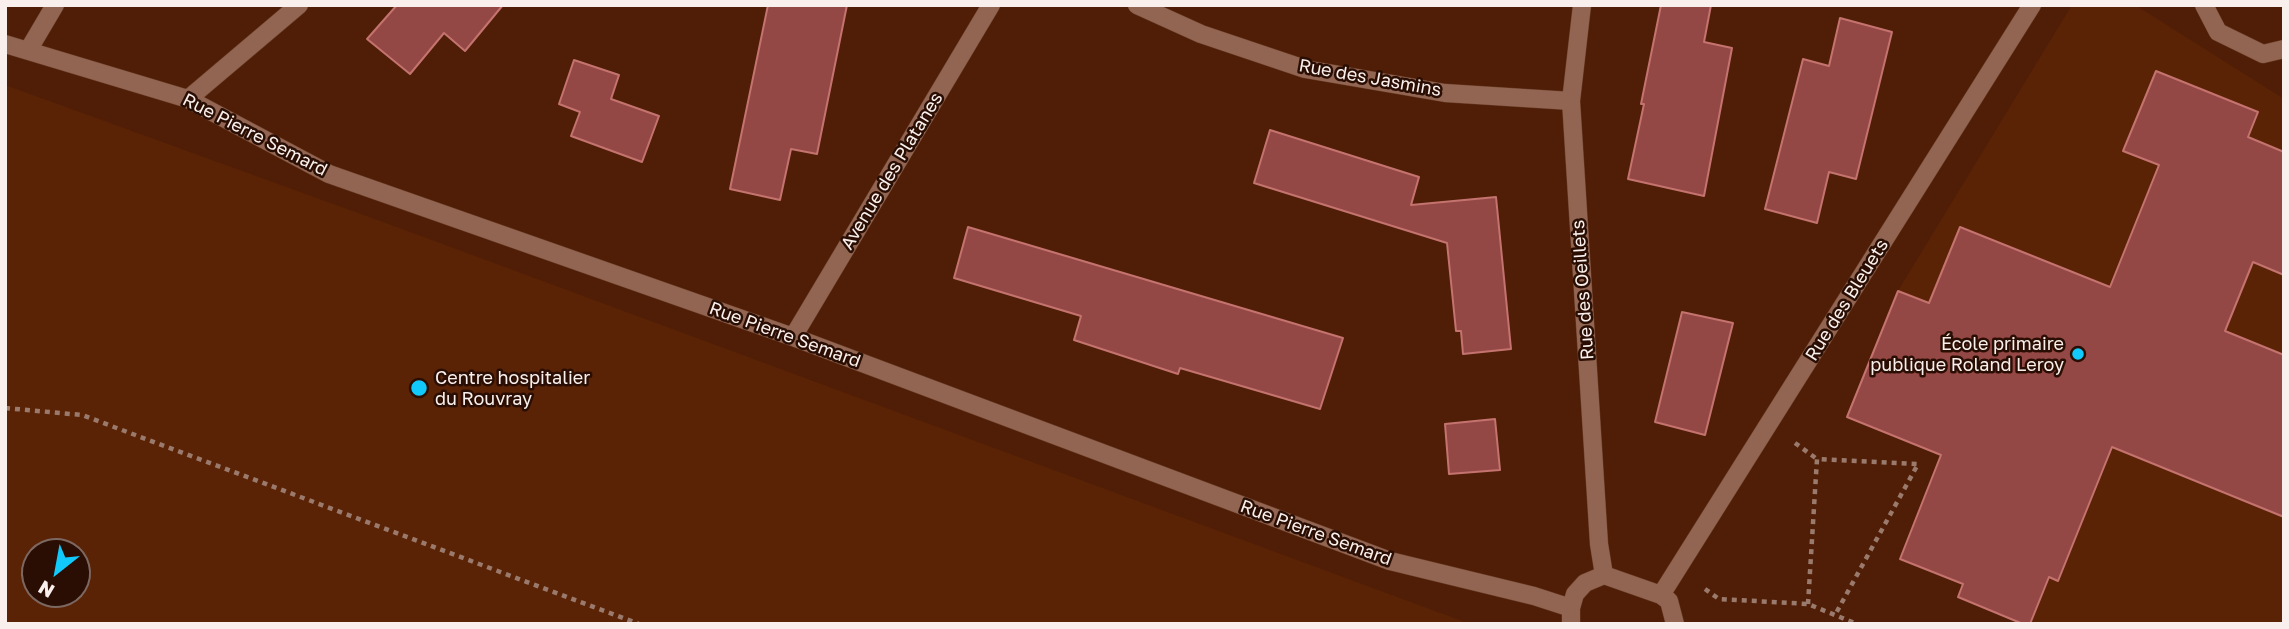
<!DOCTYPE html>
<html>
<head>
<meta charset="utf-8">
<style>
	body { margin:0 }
	#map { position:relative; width:2289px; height:629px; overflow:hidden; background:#501e06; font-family:"Golos Text",sans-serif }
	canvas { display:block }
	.frame { position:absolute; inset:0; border:7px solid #f9f0ed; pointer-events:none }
	.north { position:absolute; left:21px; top:538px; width:70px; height:70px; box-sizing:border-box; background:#2a0e03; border:2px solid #7d6861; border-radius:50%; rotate:211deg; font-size:19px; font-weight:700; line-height:28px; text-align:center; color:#f9f0ed }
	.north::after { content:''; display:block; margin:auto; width:24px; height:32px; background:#11cafb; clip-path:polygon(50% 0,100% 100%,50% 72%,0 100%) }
</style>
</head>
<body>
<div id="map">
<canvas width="2289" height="629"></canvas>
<div class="frame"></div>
<div class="north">N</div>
</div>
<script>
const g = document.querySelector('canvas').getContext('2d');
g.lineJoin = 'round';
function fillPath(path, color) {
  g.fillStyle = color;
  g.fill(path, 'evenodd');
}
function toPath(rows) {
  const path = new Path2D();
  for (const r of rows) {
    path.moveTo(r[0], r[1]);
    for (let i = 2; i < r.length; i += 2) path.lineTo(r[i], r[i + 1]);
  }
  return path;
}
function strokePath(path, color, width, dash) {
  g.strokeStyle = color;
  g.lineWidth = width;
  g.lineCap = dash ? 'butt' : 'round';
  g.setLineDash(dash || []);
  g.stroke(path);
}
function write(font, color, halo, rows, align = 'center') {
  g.font = font + ' "Golos Text",sans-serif';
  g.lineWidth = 5;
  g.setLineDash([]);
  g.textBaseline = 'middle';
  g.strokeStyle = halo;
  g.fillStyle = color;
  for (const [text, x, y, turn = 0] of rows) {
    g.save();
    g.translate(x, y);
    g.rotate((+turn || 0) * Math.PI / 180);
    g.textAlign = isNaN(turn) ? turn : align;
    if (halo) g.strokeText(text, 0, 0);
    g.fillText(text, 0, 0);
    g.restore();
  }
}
fillPath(toPath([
	[2072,5,2135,5,2284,99,2284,624,2023,624,1958,597,1963,584,1900,559,1941,455,1847,417,1898,291],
	[5,85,391,225,1470,624,5,624],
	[35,552,77,552,77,594,35,594]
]), '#5b2306');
const building = toPath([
	[397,5,503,5,465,51,444,33,410,74,367,39,397,5],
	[768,5,847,5,817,154,791,149,780,200,730,189,768,5],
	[1661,5,1711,5,1704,42,1732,48,1704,196,1628,179,1644,104,1641,104,1661,5],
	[1840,18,1892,32,1856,179,1829,172,1817,223,1765,209,1803,59,1829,66,1840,18],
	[574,60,619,75,611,99,659,116,642,162,571,136,580,112,559,104,574,60],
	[2156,71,2258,112,2248,137,2284,152,2284,275,2253,262,2225,331,2284,355,2284,517,2112,447,2058,581,2049,577,2030,624,2023,624,1958,597,1963,584,1900,559,1941,455,1847,417,1898,291,1929,303,1960,227,2110,287,2159,165,2123,151,2156,71],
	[1270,130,1419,177,1411,205,1496,197,1511,349,1463,354,1461,331,1456,331,1447,243,1254,183,1270,130],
	[968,227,1343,338,1320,409,1180,368,1178,374,1074,340,1081,316,954,278,968,227],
	[1682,312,1733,323,1705,435,1655,422,1682,312],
	[1495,419,1500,470,1449,474,1445,424,1495,419]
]);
fillPath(building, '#944845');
strokePath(building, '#c4736f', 2);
const service = toPath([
	[2204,5,2218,32,2263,54,2284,49]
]);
const minor = toPath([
	[1137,5,1201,34,1305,69,1445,93,1571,101],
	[1582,5,1571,101,1599,544,1604,575],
	[5,44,188,99,329,174,793,337,1390,561,1534,596,1571,608],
	[29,49,55,5],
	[188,99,299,5],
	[793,337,991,5],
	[1661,595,2032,5],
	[1571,624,1571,608,1575,594,1585,583,1604,575,1661,595,1669,601,1675,624]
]);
strokePath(service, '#683b26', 19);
strokePath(minor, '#683b26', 19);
strokePath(toPath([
	[5,408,82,415,639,624],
	[1795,443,1817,459],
	[1705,589,1719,599,1808,604,1857,624],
	[1808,604,1817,459,1918,464,1835,615]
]), '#9a7a6c', 4.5, [5, 5]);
strokePath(service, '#926552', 18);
strokePath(minor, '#926552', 18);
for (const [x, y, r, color] of [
	[2078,354,7,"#11cafb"],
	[419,388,9,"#11cafb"]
]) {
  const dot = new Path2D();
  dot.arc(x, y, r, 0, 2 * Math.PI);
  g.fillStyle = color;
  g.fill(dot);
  strokePath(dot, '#2a0e03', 2.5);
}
write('18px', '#f9f0ed', '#2a0e03', [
	["Rue des Jasmins",1370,78,10],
	["Rue Pierre Semard",255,135,27],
	["Avenue des Platanes",892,171,-59],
	["Rue des Oeillets",1583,290,-94],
	["Rue des Bleuets",1847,300,-58],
	["Rue Pierre Semard",785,335,20],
	["Rue Pierre Semard",1316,533,20]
]);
write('18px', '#f9f0ed', '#2a0e03', [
	["École primaire",2064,344],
	["publique Roland Leroy",2064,365],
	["Centre hospitalier",435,378,"left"],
	["du Rouvray",435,399,"left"]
], 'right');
</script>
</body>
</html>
